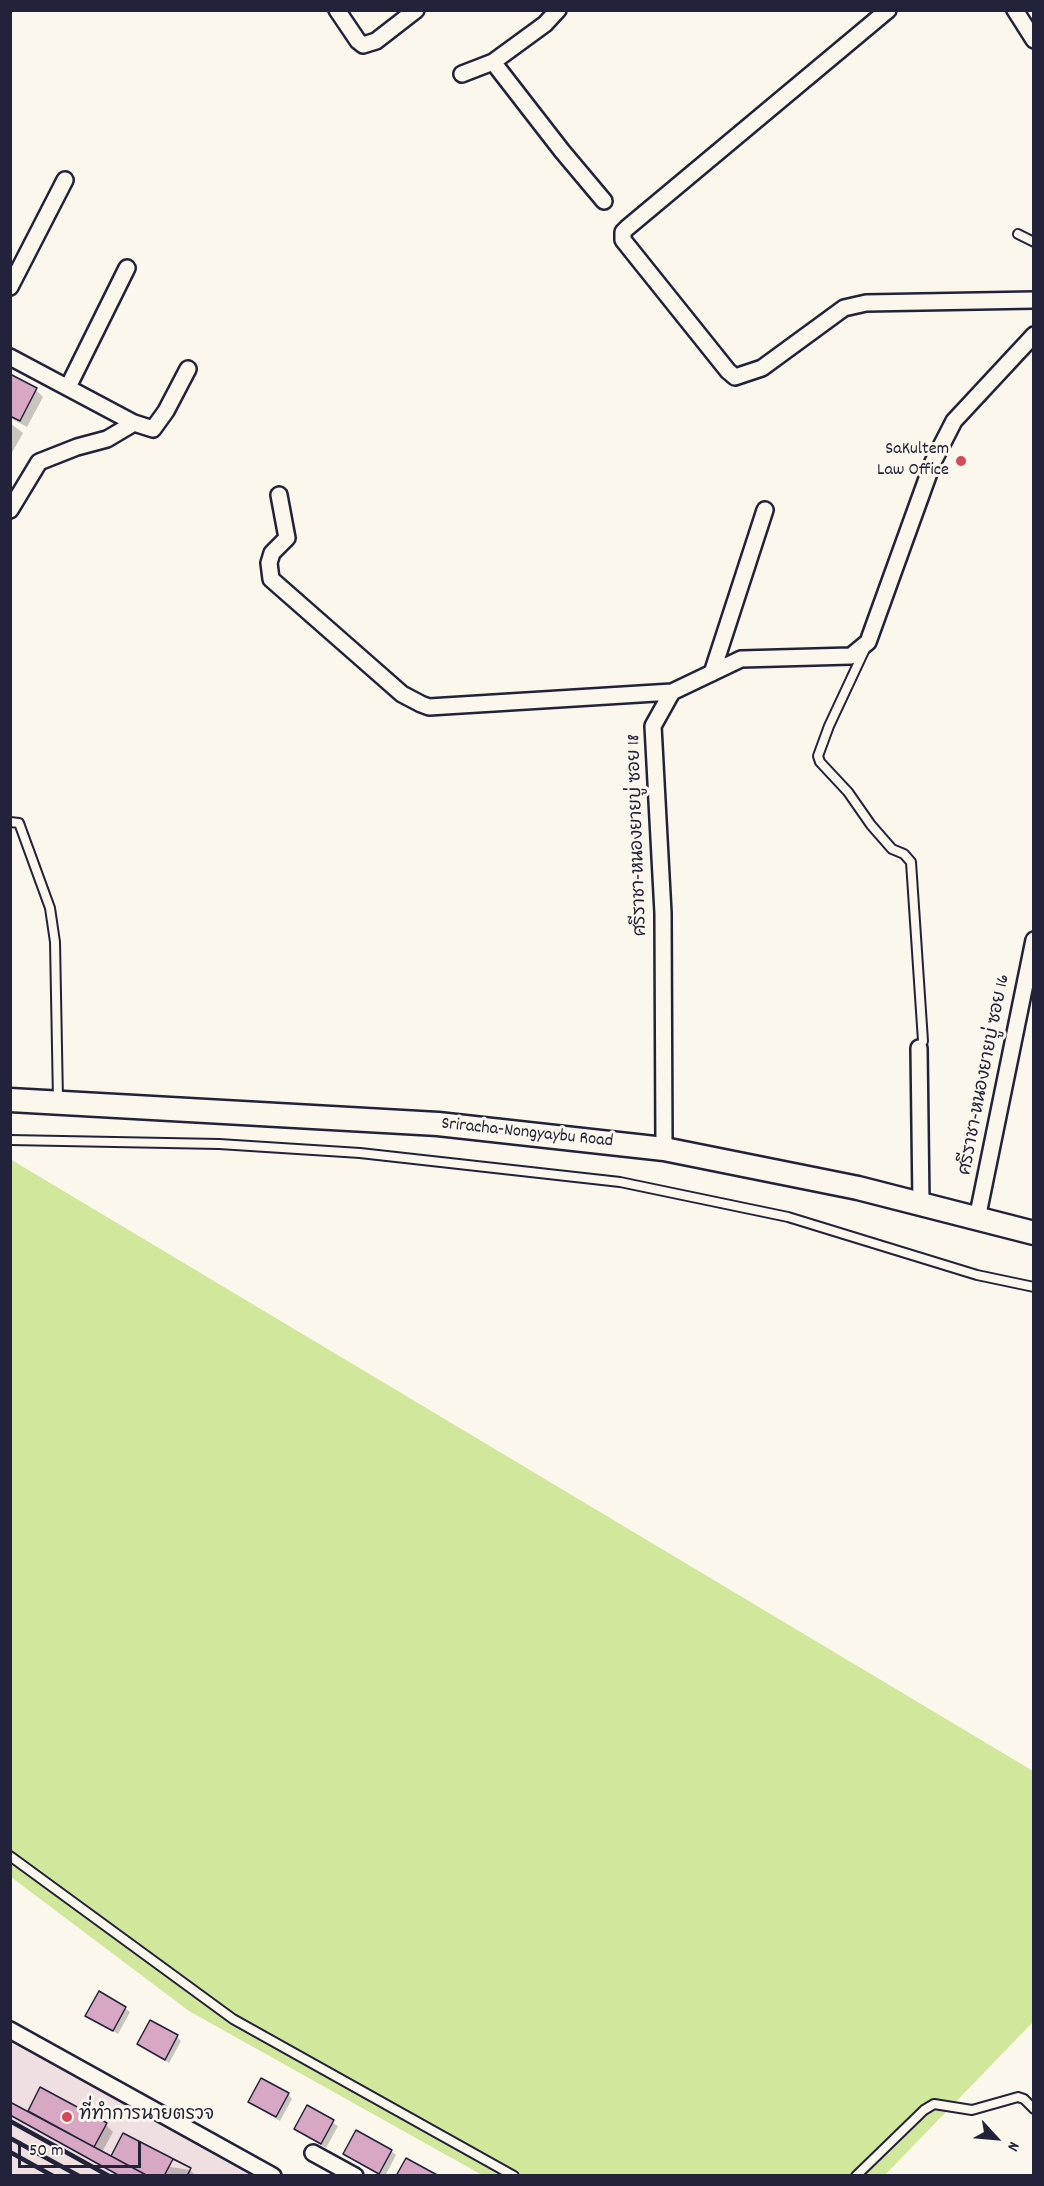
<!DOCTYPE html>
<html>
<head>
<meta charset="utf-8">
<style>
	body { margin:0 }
	#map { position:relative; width:1044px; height:2186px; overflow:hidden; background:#fbf7ec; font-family:Dekko,sans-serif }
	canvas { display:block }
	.frame { position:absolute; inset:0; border:12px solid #22223b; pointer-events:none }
	.north { position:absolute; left:966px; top:2108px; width:60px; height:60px; -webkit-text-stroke:4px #fbf7ec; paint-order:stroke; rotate:116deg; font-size:16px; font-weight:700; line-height:24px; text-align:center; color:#22223b }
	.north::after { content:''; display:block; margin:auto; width:21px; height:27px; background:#22223b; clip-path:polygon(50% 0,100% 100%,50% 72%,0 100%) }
	.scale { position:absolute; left:18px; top:2141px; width:123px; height:27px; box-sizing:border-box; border:3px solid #22223b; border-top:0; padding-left:8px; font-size:18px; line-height:21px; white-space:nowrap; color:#22223b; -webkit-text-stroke:4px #fbf7ec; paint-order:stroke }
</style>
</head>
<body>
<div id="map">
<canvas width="1044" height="2186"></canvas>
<div class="frame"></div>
<div class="north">N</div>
<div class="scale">50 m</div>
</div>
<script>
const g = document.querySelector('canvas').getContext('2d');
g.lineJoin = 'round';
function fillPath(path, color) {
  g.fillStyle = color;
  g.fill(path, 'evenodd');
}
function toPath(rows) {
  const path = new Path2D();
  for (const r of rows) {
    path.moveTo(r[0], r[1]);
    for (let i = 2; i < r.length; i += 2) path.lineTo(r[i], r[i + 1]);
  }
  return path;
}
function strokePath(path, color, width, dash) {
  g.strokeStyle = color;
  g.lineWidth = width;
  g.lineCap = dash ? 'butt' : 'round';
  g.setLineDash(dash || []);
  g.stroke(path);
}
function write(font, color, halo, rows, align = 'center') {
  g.font = font + ' Dekko,"Playpen Sans Thai",sans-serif';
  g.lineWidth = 6;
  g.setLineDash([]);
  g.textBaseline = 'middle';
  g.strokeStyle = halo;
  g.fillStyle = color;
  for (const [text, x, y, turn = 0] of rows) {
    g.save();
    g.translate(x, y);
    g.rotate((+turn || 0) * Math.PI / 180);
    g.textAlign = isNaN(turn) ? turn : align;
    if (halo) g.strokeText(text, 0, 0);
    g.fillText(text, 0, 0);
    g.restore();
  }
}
fillPath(toPath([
	[10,2041,34,2054,255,2175,11,2175]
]), '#f0dfe0');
fillPath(toPath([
	[10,1159,1033,1771,1033,2022,885,2175,482,2175,189,2011,11,1877]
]), '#d1e79c');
fillPath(toPath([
	[10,376,36,390,43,397,27,427,10,418],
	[10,423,23,433,10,456],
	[125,2008,130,2012,118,2034,87,2015],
	[177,2037,181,2041,169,2063,139,2044],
	[288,2094,292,2099,280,2121,250,2102],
	[307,2107,338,2126,326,2148,295,2129],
	[29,2111,106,2125,113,2132,102,2152,112,2158,190,2170,194,2174,121,2176],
	[391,2151,396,2155,385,2176,380,2176,345,2154]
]), '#0003');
const building = toPath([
	[10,374,37,388,20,421,10,416,10,374],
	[99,1991,126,2007,113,2031,85,2016,99,1991],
	[150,2020,178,2035,165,2060,137,2044,150,2020],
	[261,2078,289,2093,276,2117,248,2102,261,2078],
	[40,2087,107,2123,94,2147,28,2111,40,2087],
	[10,2102,111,2156,148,2176,120,2176,10,2115,10,2102],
	[307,2105,334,2120,321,2144,294,2129,307,2105],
	[356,2130,392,2150,379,2174,343,2154,356,2130],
	[123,2133,191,2168,187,2176,148,2176,111,2156,123,2133],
	[406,2158,439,2176,396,2176,406,2158],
	[173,2159,191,2168,187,2176,164,2176,173,2159]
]);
fillPath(building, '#d8a7c4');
strokePath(building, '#22223b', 1.5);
const lane = toPath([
	[1018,234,1034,242],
	[865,649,829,726,818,756,820,762,848,792,871,825,892,849,904,854,911,862,923,1041],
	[10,822,19,823,50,908,55,942,58,1100],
	[10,1140,219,1144,360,1153,620,1182,788,1217,977,1275,1034,1287],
	[10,1856,233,2019,514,2176],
	[856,2176,924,2110,934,2104,972,2110,1018,2097,1024,2099,1034,2109]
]);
const street = toPath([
	[337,10,358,41,363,45,376,41,416,10],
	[888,10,627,228,623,232,623,240,728,371,735,377,762,368,844,308,866,303,1034,300],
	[1015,10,1034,40],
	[493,62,562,151,604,201],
	[462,74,493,62,545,24,558,10],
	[10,287,65,180],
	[10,357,134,423,153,429,166,411,188,369],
	[68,387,127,268],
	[279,495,287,538,272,553,269,563,271,579,402,694,421,704,429,707,672,692],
	[10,510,39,462,77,447,107,439,134,423],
	[712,673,765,510],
	[919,1048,921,1204],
	[664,1149,663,913,653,726,672,692,741,659,851,656,868,642,933,462,954,421,1034,335],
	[977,1219,1034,940],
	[10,2030,273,2176],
	[313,2153,355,2176]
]);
const secondary = toPath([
	[10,1100,438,1124,664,1149,858,1188,1034,1233]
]);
strokePath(lane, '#22223b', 12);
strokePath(street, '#22223b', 20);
strokePath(secondary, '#22223b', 27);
strokePath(lane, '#fbf7ec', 8);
strokePath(street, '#fbf7ec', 15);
strokePath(secondary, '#fbf7ec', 22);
strokePath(toPath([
	[10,2121,109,2176],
	[10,2138,79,2176],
	[10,2152,53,2176]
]), '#22223b', 4.5);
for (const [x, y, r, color] of [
	[961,461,6,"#d1495b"],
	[67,2117,6,"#d1495b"]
]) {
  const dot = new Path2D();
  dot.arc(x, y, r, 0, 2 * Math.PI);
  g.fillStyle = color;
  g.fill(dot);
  strokePath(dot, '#fbf7ec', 2);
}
write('18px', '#22223b', '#fbf7ec', [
	["SaKultem",949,451],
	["Law Office",949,472],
	["ที่ทำการนายตรวจ",79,2117,"left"]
], 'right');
write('18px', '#22223b', '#fbf7ec', [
	["ศรีราชา-หนองยายบู่ ซอย 18",639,835,-92],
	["ศรีราชา-หนองยายบู่ ซอย 16",986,1075,-79],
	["Sriracha-Nongyaybu Road",527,1134,6]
]);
</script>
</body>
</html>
